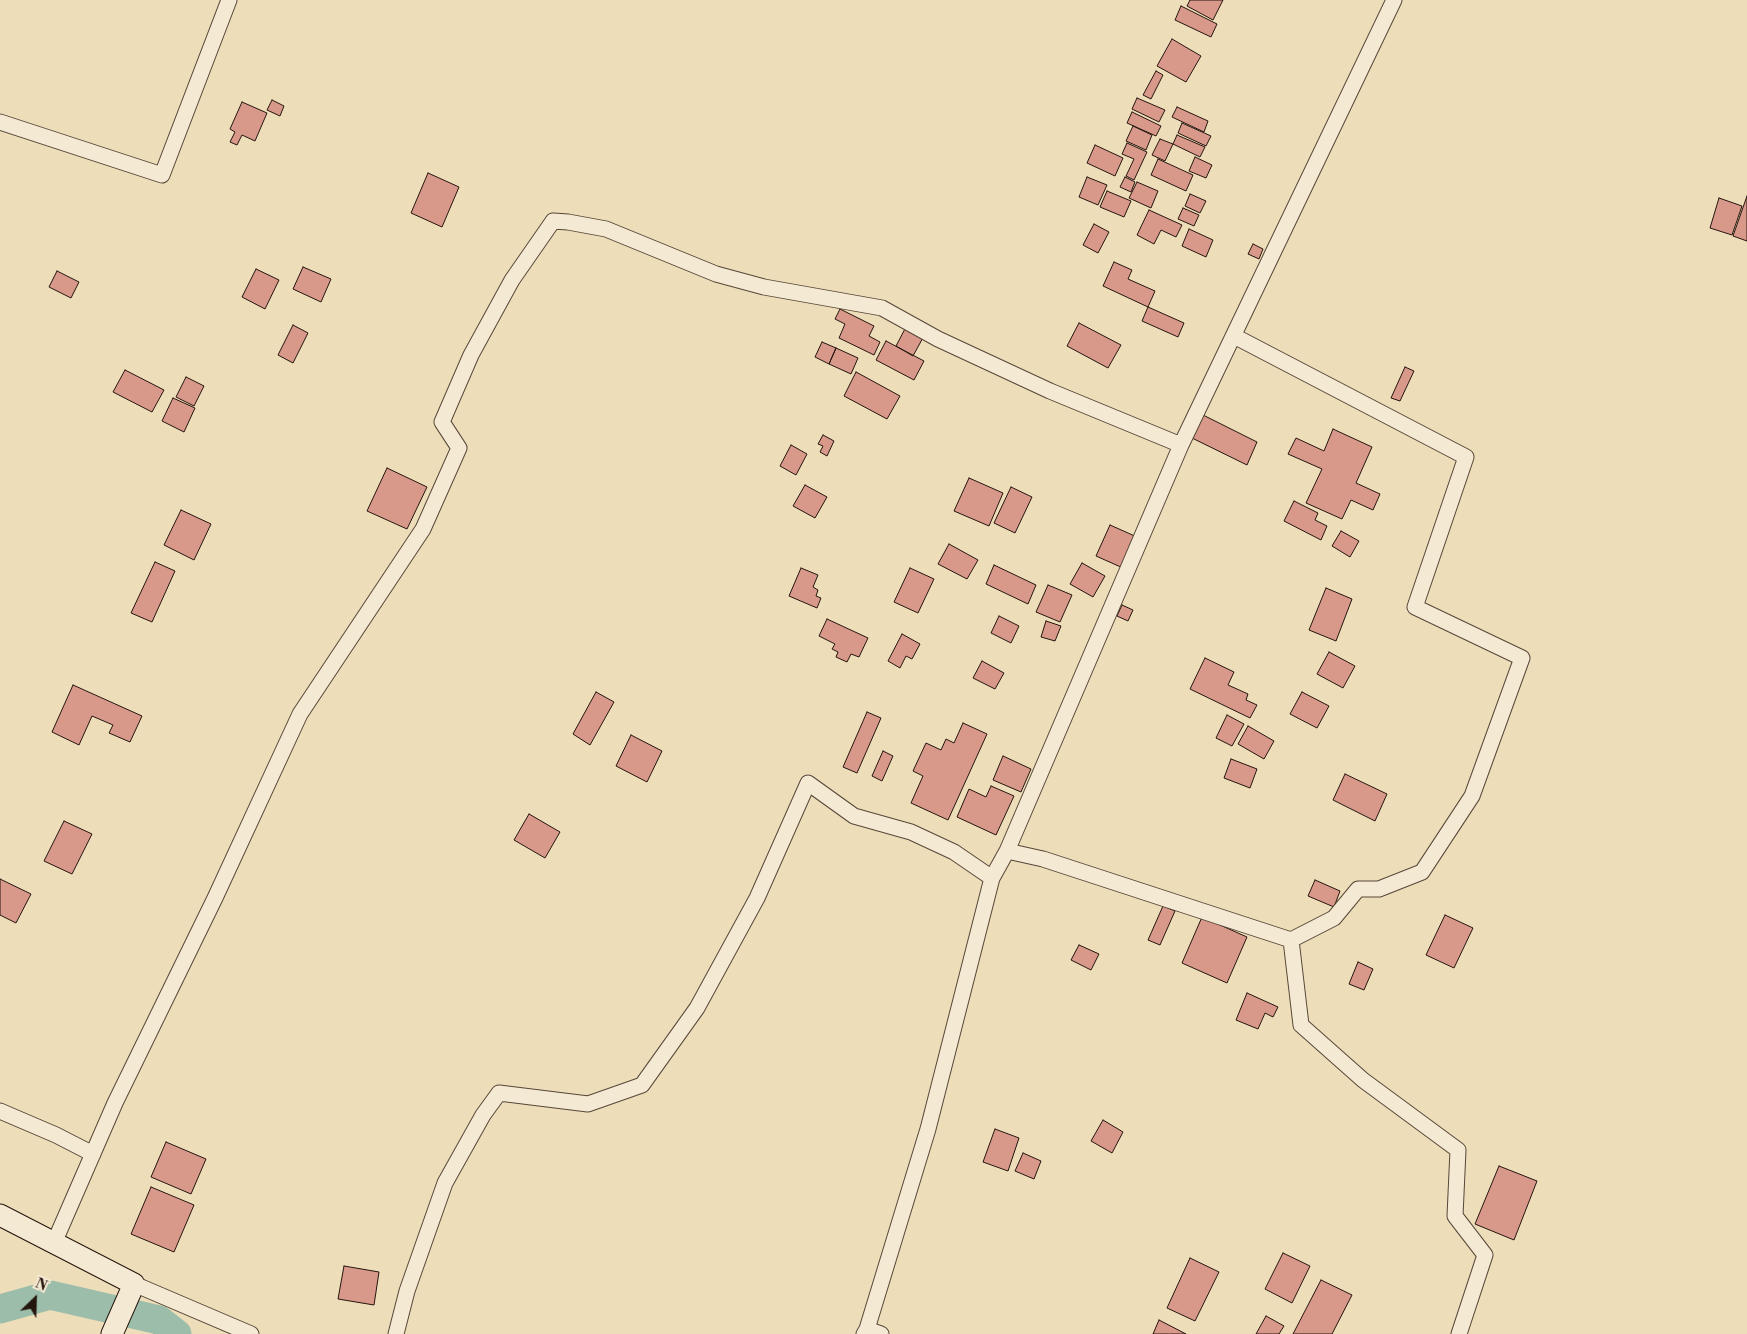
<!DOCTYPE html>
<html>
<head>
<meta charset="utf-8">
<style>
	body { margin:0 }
	#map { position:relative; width:1747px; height:1334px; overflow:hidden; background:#eeddb9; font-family:"Libre Bodoni",serif }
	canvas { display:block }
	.north { position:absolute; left:10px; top:1274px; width:50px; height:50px; -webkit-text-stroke:4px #f4e9d2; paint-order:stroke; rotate:24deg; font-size:14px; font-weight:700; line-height:20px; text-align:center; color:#24150e }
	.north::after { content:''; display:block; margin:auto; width:18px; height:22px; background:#24150e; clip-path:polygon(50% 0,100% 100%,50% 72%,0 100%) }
</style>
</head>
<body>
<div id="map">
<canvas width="1747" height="1334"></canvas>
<div class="north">N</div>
</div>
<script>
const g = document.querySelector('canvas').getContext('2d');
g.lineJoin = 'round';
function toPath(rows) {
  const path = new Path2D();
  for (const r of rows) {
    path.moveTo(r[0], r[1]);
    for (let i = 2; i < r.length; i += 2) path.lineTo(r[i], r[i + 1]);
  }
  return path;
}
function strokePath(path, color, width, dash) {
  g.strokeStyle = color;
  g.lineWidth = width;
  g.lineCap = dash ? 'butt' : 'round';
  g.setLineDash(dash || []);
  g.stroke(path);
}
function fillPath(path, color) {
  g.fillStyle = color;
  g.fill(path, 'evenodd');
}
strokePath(toPath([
	[0,1309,50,1295,159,1320,177,1334]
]), '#9bbda9', 29);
const building = toPath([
	[1190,0,1223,0,1213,20,1187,6,1190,0],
	[1181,6,1217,24,1211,37,1175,20,1181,6],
	[1172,39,1201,56,1186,82,1157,66,1172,39],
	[1156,71,1163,75,1151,99,1143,95,1156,71],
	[1137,98,1165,110,1159,122,1132,109,1137,98],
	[272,100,284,106,280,116,267,110,272,100],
	[242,102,267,113,255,141,242,135,237,145,230,142,235,132,230,129,242,102],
	[1177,107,1208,121,1204,132,1172,117,1177,107],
	[1132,112,1161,126,1156,136,1127,123,1132,112],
	[1182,123,1211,136,1206,146,1178,133,1182,123],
	[1133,126,1152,135,1146,150,1126,141,1133,126],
	[1177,135,1205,147,1200,157,1173,144,1177,135],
	[1160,139,1173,144,1165,161,1152,155,1160,139],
	[1127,143,1147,152,1134,180,1126,176,1134,159,1122,154,1127,143],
	[1095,145,1123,158,1115,176,1087,163,1095,145],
	[1195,157,1212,165,1206,178,1189,171,1195,157],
	[1158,159,1193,175,1186,191,1151,175,1158,159],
	[428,173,459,187,442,227,411,213,428,173],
	[1087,177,1107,185,1098,205,1079,197,1087,177],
	[1125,177,1135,182,1131,192,1120,187,1125,177],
	[1137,182,1158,191,1151,208,1129,198,1137,182],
	[1107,191,1131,201,1124,217,1100,207,1107,191],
	[1190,194,1206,201,1200,213,1185,206,1190,194],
	[1747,196,1747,241,1733,236,1747,196],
	[1719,198,1742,206,1732,235,1710,228,1719,198],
	[1183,208,1199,215,1194,226,1178,219,1183,208],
	[1149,210,1182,225,1176,237,1161,230,1154,244,1137,235,1149,210],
	[1094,224,1109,232,1098,253,1083,245,1094,224],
	[1189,229,1213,240,1206,257,1182,246,1189,229],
	[1253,244,1263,249,1259,259,1248,254,1253,244],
	[1114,262,1132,270,1128,279,1155,291,1148,307,1103,286,1114,262],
	[303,267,331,279,321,302,293,289,303,267],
	[256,269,279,280,265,309,242,297,256,269],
	[57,271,79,282,71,298,49,287,57,271],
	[1148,307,1184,323,1178,337,1142,321,1148,307],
	[840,309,874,326,869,336,880,342,874,355,839,338,845,324,835,319,840,309],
	[1079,323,1121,345,1108,368,1067,346,1079,323],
	[293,325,308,333,293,363,278,355,293,325],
	[907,325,925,334,913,356,896,346,907,325],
	[886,341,924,361,914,380,876,360,886,341],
	[822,342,836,348,829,364,815,357,822,342],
	[836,348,858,358,851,374,829,364,836,348],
	[1405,367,1414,371,1400,401,1391,398,1405,367],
	[125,370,164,390,152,412,113,392,125,370],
	[856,372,900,396,887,419,844,396,856,372],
	[186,377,204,386,194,406,176,397,186,377],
	[173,398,195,408,184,432,162,421,173,398],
	[1203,415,1257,442,1247,465,1192,438,1203,415],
	[1333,429,1372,447,1356,483,1380,494,1373,510,1351,500,1342,519,1306,503,1322,469,1288,454,1296,438,1324,451,1333,429],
	[823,435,834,441,827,456,820,452,823,446,818,444,823,435],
	[791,445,807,454,796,475,780,466,791,445],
	[387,468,427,487,407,529,367,511,387,468],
	[969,478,1003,493,989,526,954,511,969,478],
	[805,485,827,497,815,518,793,506,805,485],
	[1011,487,1032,497,1015,533,994,523,1011,487],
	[1294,501,1318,513,1315,520,1327,526,1321,540,1284,521,1294,501],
	[181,510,211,524,194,560,164,545,181,510],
	[1110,525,1137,537,1123,568,1096,556,1110,525],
	[1341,531,1359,541,1350,557,1332,546,1341,531],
	[949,544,978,560,967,579,938,564,949,544],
	[155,562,175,571,152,622,131,613,155,562],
	[1082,563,1105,576,1093,597,1070,584,1082,563],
	[994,565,1036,585,1028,604,986,584,994,565],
	[801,568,818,575,813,587,818,590,816,596,821,598,817,608,789,596,801,568],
	[910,568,934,579,918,613,894,602,910,568],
	[1048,585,1072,595,1060,622,1036,612,1048,585],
	[1326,588,1352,599,1336,641,1309,630,1326,588],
	[1122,605,1133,610,1128,621,1117,616,1122,605],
	[999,616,1019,626,1011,643,991,633,999,616],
	[827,619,868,638,859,657,851,654,847,662,836,657,838,652,832,649,835,644,819,636,827,619],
	[1046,621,1061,626,1055,641,1041,637,1046,621],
	[902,634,920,644,912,659,906,656,900,668,888,661,902,634],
	[1329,652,1355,666,1343,688,1317,674,1329,652],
	[1205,658,1234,672,1228,685,1248,694,1246,700,1257,705,1250,718,1190,689,1205,658],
	[982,661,1004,673,995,689,973,678,982,661],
	[73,685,142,716,130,742,109,733,113,725,92,716,79,745,52,732,73,685],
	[596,692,614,702,590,745,573,734,596,692],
	[1302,692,1329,706,1317,728,1290,714,1302,692],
	[867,712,881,718,857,773,843,767,867,712],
	[1227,715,1244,724,1232,746,1216,738,1227,715],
	[963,723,987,734,948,820,911,803,923,776,913,771,926,743,941,750,946,739,954,743,963,723],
	[1248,726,1274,741,1264,759,1238,744,1248,726],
	[631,735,662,751,647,782,616,766,631,735],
	[883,751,893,756,882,781,872,776,883,751],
	[1003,756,1031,769,1021,792,993,780,1003,756],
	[1231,759,1257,769,1250,788,1224,778,1231,759],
	[1345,774,1387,794,1375,821,1333,800,1345,774],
	[991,786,1014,796,996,835,957,817,969,789,986,797,991,786],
	[529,814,560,832,545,858,514,840,529,814],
	[64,821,92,834,72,874,44,861,64,821],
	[0,879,31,894,16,923,0,915,0,879],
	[1315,880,1340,891,1334,907,1308,896,1315,880],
	[1163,906,1175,911,1160,945,1148,940,1163,906],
	[1445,915,1473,928,1454,968,1426,955,1445,915],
	[1202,917,1247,937,1227,983,1182,963,1202,917],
	[1079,945,1099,954,1091,970,1071,960,1079,945],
	[1358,962,1373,969,1364,990,1349,984,1358,962],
	[1247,993,1278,1007,1273,1017,1265,1013,1258,1029,1236,1020,1247,993],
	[1103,1120,1123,1132,1112,1153,1091,1141,1103,1120],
	[995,1129,1019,1138,1008,1171,983,1162,995,1129],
	[166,1142,206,1159,191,1194,151,1177,166,1142],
	[1023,1153,1041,1161,1034,1179,1015,1171,1023,1153],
	[1499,1166,1537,1181,1514,1240,1475,1224,1499,1166],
	[151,1187,194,1205,174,1252,131,1234,151,1187],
	[1283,1253,1310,1266,1292,1303,1265,1289,1283,1253],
	[1190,1258,1219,1272,1195,1321,1167,1308,1190,1258],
	[344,1266,379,1272,374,1305,338,1299,344,1266],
	[1321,1280,1352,1295,1332,1334,1293,1334,1321,1280],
	[1266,1316,1284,1326,1279,1334,1256,1334,1266,1316],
	[1159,1320,1186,1334,1153,1334,1159,1320]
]);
fillPath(building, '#d9998a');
strokePath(building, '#24150e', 1);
const minor = toPath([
	[0,122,162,175,229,0],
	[1007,851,1043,859,1291,940,1334,918,1358,889,1379,889,1422,872,1472,796,1522,658,1415,607,1466,457,1234,336],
	[1291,940,1301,1025,1363,1080,1458,1150,1455,1216,1485,1255,1459,1334],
	[0,1111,56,1135,93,1154],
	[54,1243,115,1103,215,898,300,714,423,529,459,448,442,422,471,355,512,280,553,221,568,222,606,229,716,274,764,287,882,308,938,339,1050,391,1181,445],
	[134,1284,251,1334],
	[867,1329,928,1129,992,878,1007,851,1181,445,1394,0],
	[396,1334,407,1291,445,1183,483,1115,499,1093,588,1104,642,1085,697,1008,757,898,808,783,854,816,911,832,954,852,992,878],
	[864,1334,867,1329,881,1334]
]);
const secondary = toPath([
	[0,1215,134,1284,112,1334]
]);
strokePath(minor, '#564739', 17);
strokePath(secondary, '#24150e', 23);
strokePath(minor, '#f4e9d2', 15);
strokePath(secondary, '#f4e9d2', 21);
</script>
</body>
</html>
